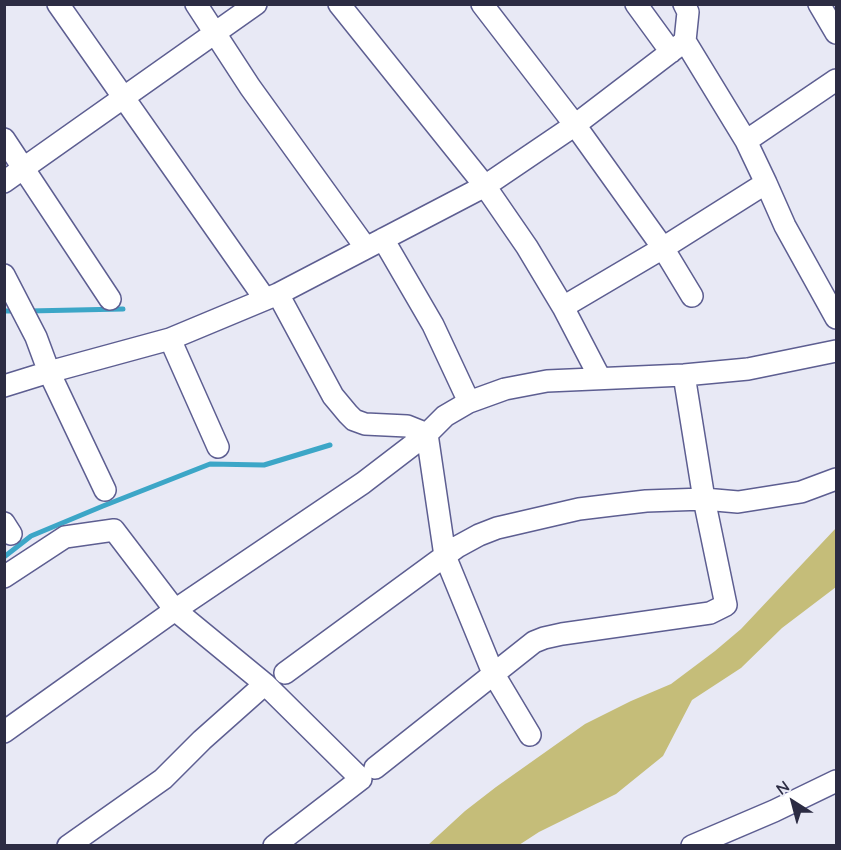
<!DOCTYPE html>
<html>
<head>
<meta charset="utf-8">
<style>
	body { margin:0 }
	#map { position:relative; width:841px; height:850px; overflow:hidden; background:#e8e9f5; font-family:Quicksand,sans-serif }
	canvas { display:block }
	.frame { position:absolute; inset:0; border:6px solid #2c2c43; pointer-events:none }
	.north { position:absolute; left:763px; top:772px; width:60px; height:60px; -webkit-text-stroke:4px #e8e9f5; paint-order:stroke; rotate:324deg; font-size:16px; font-weight:700; line-height:24px; text-align:center; color:#2c2c43 }
	.north::after { content:''; display:block; margin:auto; width:21px; height:27px; background:#2c2c43; clip-path:polygon(50% 0,100% 100%,50% 72%,0 100%) }
</style>
</head>
<body>
<div id="map">
<canvas width="841" height="850"></canvas>
<div class="frame"></div>
<div class="north">N</div>
</div>
<script>
const g = document.querySelector('canvas').getContext('2d');
g.lineJoin = 'round';
function fillPath(path, color) {
  g.fillStyle = color;
  g.fill(path, 'evenodd');
}
function toPath(rows) {
  const path = new Path2D();
  for (const r of rows) {
    path.moveTo(r[0], r[1]);
    for (let i = 2; i < r.length; i += 2) path.lineTo(r[i], r[i + 1]);
  }
  return path;
}
function strokePath(path, color, width, dash) {
  g.strokeStyle = color;
  g.lineWidth = width;
  g.lineCap = dash ? 'butt' : 'round';
  g.setLineDash(dash || []);
  g.stroke(path);
}
fillPath(toPath([
	[836,528,836,587,782,628,741,668,692,700,663,756,616,794,539,832,519,845,428,845,465,811,496,787,585,724,631,701,671,684,715,651,741,629]
]), '#c5bd79');
strokePath(toPath([
	[4,311,17,311],
	[29,311,123,309],
	[4,557,31,536,103,506,210,464,264,465,330,445]
]), '#3ca6c7', 5);
const minor = toPath([
	[58,4,265,299],
	[196,4,250,87,366,248],
	[339,4,485,186,527,247,563,307,600,378],
	[482,4,575,125,663,248,692,296],
	[636,4,671,52],
	[684,4,688,12,685,41,746,141,766,183,785,226,836,318],
	[819,4,836,33],
	[4,139,110,299],
	[746,141,836,80],
	[4,182,256,4],
	[383,239,433,325,469,402],
	[4,275,36,337,49,372,105,490],
	[278,294,333,396,348,414,354,420,365,424,407,426,427,434,445,556,493,673,530,735],
	[563,307,663,248,766,183],
	[170,339,218,447],
	[4,386,49,372,170,339,278,294,485,186,575,125,685,41],
	[4,523,11,534],
	[4,577,65,537,114,530,175,610,265,684,361,779,274,846],
	[285,673,457,547,479,535,497,528,579,509,612,505,646,501,704,499,738,502,801,492,836,479],
	[4,732,175,610,363,483,427,434,445,416,469,402,505,389,547,381,684,375,748,369,836,351],
	[375,768,534,642,544,638,562,634,710,613,726,605,704,499,684,375],
	[68,846,163,779,202,740,265,684],
	[692,846,774,811,836,781]
]);
strokePath(minor, '#5d5e91', 24);
strokePath(minor, '#fff', 21);
</script>
</body>
</html>
